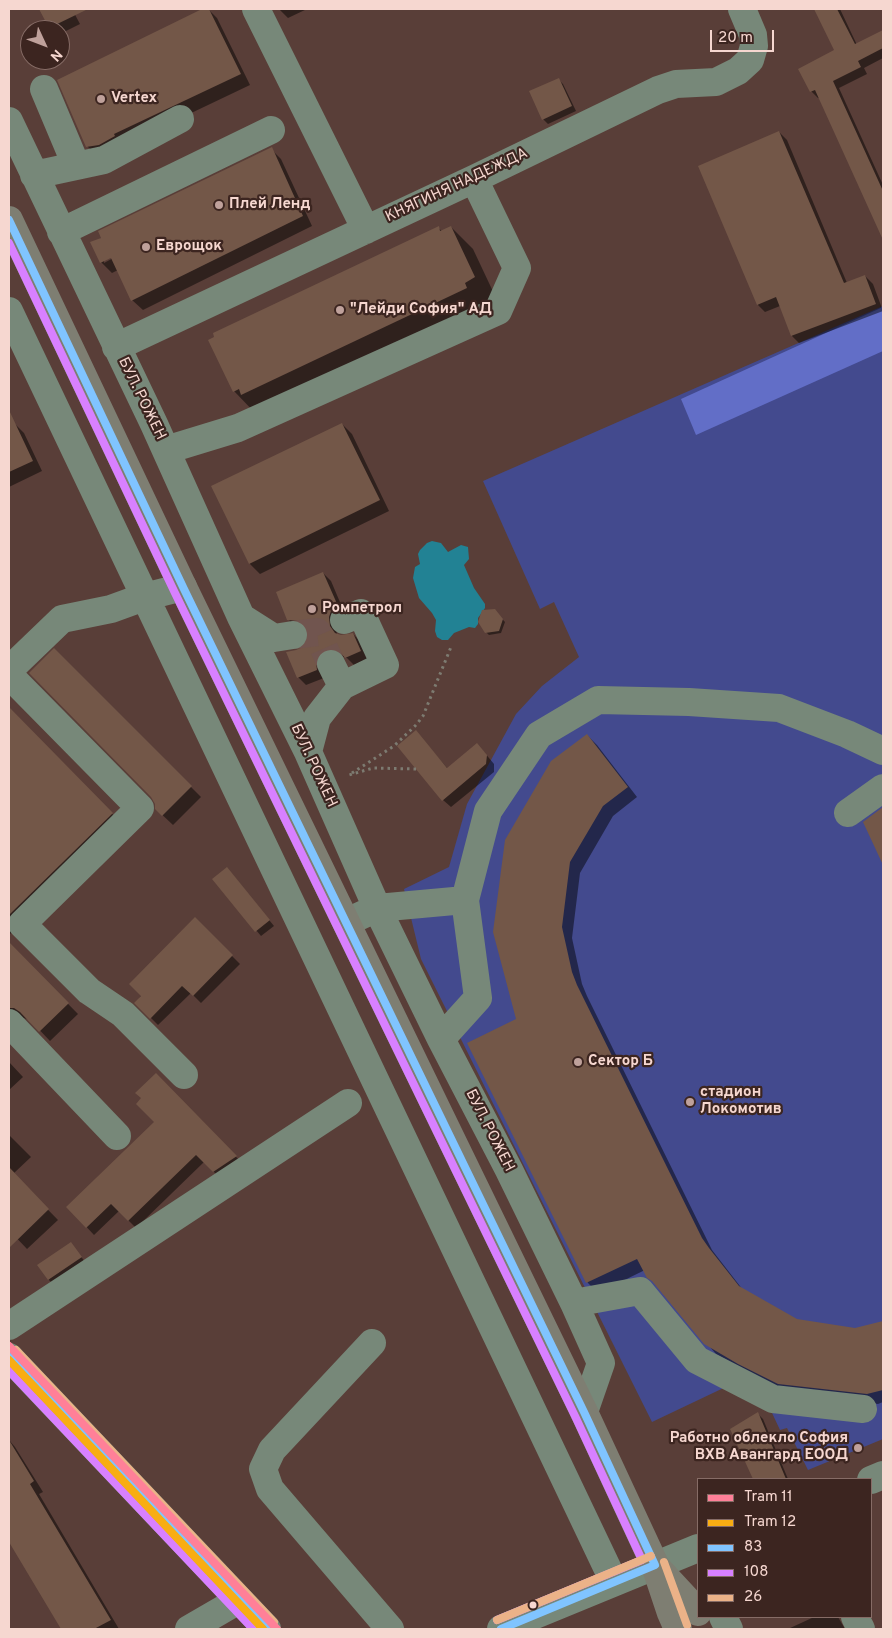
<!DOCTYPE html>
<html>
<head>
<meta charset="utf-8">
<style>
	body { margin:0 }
	#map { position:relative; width:892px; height:1638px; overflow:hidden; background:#593e38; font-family:Overpass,sans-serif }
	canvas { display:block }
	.frame { position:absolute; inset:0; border:10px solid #f6d7d0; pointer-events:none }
	.legend { position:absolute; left:697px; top:1478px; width:175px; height:140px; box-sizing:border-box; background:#3c2520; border:1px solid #866c66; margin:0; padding:6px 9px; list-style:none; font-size:15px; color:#f6d7d0 }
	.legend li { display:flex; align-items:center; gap:10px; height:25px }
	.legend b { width:25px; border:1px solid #866c66 }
	.north { position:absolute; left:20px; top:20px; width:50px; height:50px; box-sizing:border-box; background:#3c2520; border:1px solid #866c66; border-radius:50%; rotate:133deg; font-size:14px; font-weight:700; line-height:20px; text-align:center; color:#f6d7d0 }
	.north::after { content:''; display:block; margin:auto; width:18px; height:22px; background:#bfa19b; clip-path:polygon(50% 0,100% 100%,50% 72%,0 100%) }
	.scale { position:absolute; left:710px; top:30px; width:64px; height:22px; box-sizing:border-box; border:2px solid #f6d7d0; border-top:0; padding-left:6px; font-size:15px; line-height:18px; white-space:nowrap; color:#f6d7d0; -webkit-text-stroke:4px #3c2520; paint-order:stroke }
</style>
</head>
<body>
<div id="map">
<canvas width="892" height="1638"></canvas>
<div class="frame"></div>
<ul class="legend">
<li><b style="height:6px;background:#ff8098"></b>Tram 11</li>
<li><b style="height:6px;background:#f8ad13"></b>Tram 12</li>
<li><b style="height:6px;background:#80c4ff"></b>83</li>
<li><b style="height:6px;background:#d880ff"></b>108</li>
<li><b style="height:6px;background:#ebb288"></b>26</li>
</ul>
<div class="north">N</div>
<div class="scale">20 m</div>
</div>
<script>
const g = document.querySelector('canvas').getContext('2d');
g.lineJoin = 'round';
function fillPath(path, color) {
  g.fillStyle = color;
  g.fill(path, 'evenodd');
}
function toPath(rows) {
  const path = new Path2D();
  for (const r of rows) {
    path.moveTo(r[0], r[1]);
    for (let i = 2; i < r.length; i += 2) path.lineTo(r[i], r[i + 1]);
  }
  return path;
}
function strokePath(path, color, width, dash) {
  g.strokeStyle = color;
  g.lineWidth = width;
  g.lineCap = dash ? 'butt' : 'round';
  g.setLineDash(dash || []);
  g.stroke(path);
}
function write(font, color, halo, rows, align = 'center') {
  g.font = font + ' Overpass,sans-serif';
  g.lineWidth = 4.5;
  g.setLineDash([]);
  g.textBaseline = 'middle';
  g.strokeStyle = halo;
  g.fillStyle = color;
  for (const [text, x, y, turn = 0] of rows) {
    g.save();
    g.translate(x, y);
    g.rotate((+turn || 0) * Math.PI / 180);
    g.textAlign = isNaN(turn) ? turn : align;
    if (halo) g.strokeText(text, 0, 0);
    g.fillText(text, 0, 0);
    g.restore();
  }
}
fillPath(toPath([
	[883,306,883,1439,808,1470,787,1428,780,1430,766,1400,734,1383,652,1422,421,959,404,889,449,867,467,804,516,714,542,686,579,657,554,602,540,609,483,481]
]), '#434a8e');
fillPath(toPath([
	[883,307,883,351,696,435,681,399]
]), '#626ec7');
fillPath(toPath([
	[432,541,441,543,448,552,461,545,468,547,469,559,464,565,474,588,485,604,485,608,478,618,478,624,475,628,469,627,454,633,448,640,442,640,437,637,435,631,436,620,432,613,419,598,413,578,415,567,420,564,418,554,420,550,427,543]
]), '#228294');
fillPath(toPath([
	[41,9,72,9,80,24,60,34,60,30,53,30,50,28],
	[205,9,208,9,217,18,250,85,99,157,88,147,58,81],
	[279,9,307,9,288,18],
	[816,9,840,9,857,45,883,32,883,58,864,68,867,74,839,88,883,185,883,237,820,98,818,98,811,91,836,51],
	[558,79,563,84,576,111,548,124,543,119],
	[779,132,787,140,847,283,865,276,873,284,883,311,799,343,792,336,780,306,765,312,758,305],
	[271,149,281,159,312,226,143,310,132,300,118,270,112,273,101,262,92,243],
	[117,256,104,263,104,260],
	[451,227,473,249,497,300,256,414,234,391,438,228,442,231],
	[14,423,24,433,42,471,9,487,9,425],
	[342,424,352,434,389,511,260,574,250,564,213,487],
	[323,573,331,581,345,614,336,626,337,635,341,637,353,634,361,642,368,659,354,665,347,658,340,656,324,678,306,685,298,677,304,648,309,641,308,628,296,627,288,619],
	[494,610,505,622,501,633,489,635,486,632],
	[54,650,201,797,173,825,156,809,156,803],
	[9,708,122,824,9,935],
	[416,732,448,769,484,752,494,764,494,772,451,807,443,800],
	[587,735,597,745,637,797,613,816,580,873,572,938,582,984,587,996,712,1250,743,1290,796,1320,855,1329,883,1322,883,1402,878,1404,789,1394,716,1354,645,1270,598,1293,588,1283,469,1043,518,1019],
	[883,809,883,862,864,822],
	[232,874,274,926,261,936,213,879],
	[195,919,240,964,201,1003,191,993,158,1025,136,1003],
	[9,944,78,1014,50,1041,31,1021,24,1018,16,1018,9,1010],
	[9,1062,23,1077,9,1090],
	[156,1075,243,1164,221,1179,204,1162,136,1228,119,1211,94,1235,68,1207,156,1122],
	[9,1135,31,1157,13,1174,58,1220,27,1249,9,1230],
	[71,1244,86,1263,53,1284,48,1279],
	[758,1414,763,1419,788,1479,754,1479,731,1429],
	[9,1440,15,1447,43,1492,39,1494,119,1629,62,1629,9,1539],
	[814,1617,838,1617,845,1629,788,1629]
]), '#0007');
fillPath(toPath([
	[39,9,88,9,49,28],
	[202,9,209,9,241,74,114,134,115,136,99,145,86,147,57,80],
	[814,9,837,9,855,44,883,30,883,48,858,61,861,67,833,81,883,191,883,240,815,90,810,92,798,69,834,50],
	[559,78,572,106,542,120,529,91],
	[779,131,844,283,865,275,876,304,791,336,776,297,757,305,698,166],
	[272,147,303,216,131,301,111,258,100,263,90,242,101,238,98,231],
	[439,226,440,231,451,226,475,277,465,283,467,288,241,395,239,389,233,392,208,340,214,337,213,333],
	[9,410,33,461,9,472],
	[342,423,380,500,249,564,211,486],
	[323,572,338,606,331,611,329,617,330,626,335,633,341,635,353,633,361,651,345,658,339,651,331,648,324,650,318,656,316,663,317,670,297,678,286,652,296,650,303,647,308,640,308,632,305,626,299,621,287,620,276,592],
	[495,609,503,619,499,631,485,633,478,622,482,610],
	[54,648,192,786,162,816,155,809,155,804,151,797,29,673],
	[9,707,113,813,9,915],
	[416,730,447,768,477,743,487,755,486,764,442,801,397,746],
	[587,734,628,787,603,806,570,862,562,927,572,972,577,985,702,1238,709,1248,739,1286,797,1319,855,1328,883,1321,883,1390,867,1394,778,1384,738,1364,704,1344,652,1281,647,1278,637,1259,586,1283,467,1043,516,1019,493,932,505,840,551,761],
	[883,807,883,865,863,822],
	[227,867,270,920,255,932,212,879],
	[195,917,233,955,193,996,182,986,150,1019,134,1003,141,996,129,984],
	[9,942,69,1003,39,1032,20,1012,14,1008,9,1008],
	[156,1073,237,1156,213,1172,196,1155,128,1221,111,1204,86,1228,66,1207,154,1122,136,1104,141,1098,135,1093],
	[9,1167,49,1209,9,1248],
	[71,1242,82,1257,48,1280,37,1265],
	[758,1412,786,1479,753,1479,730,1429],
	[9,1440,34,1481,30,1484,111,1620,94,1629,61,1629,9,1542]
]), '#735748');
strokePath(toPath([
	[293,635,317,632,331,664]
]), '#71554f', 28, [28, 14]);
strokePath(toPath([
	[416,769,373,768,349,775,394,746,416,725,423,716,451,647]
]), '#7d7b71', 3, [2.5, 4]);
strokePath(toPath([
	[256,9,366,230],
	[44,89,76,165],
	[9,121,154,424,241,617,308,752,377,908,441,1039,509,1170,574,1303,601,1363,584,1412],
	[34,175,104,160,180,119],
	[61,232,271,130],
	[9,311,614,1582],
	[116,347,474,179,658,90,676,84,716,82,738,71,750,60,754,46,753,35,742,9],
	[166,450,238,428,498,311,517,268,474,179],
	[241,617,274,638,293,635],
	[9,670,62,619,111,609,144,597,183,587],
	[9,675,140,808,22,924,89,991,123,1014,184,1075],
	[342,686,385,665,361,613,344,620],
	[308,752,317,718,342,686,331,664],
	[848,813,883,788],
	[347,922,377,908,465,900],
	[9,1023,117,1136],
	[441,1039,478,998,465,900,488,811,539,735,598,700,689,702,779,708,847,734,883,751],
	[574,1303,640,1291,697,1360,773,1399,863,1409],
	[9,1326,348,1103],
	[372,1343,272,1450,263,1469,270,1489,390,1629],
	[9,1357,267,1629],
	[871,1480,883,1475],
	[723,1617,729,1629],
	[855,1617,861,1629],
	[189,1629,239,1600],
	[501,1629,698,1548]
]), '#778879', 28);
strokePath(toPath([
	[9,220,183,587,584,1412,655,1565,671,1613,678,1629],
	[659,1570,698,1612]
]), '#7e7e72', 28);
strokePath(toPath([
	[9,220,183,587,584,1412,655,1565,501,1629],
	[9,1357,267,1629]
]), '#80c4ff', 8);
strokePath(toPath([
	[9,243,174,591,575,1416,642,1560,497,1620],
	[9,1371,253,1629]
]), '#d880ff', 8);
strokePath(toPath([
	[16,1350,274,1622],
	[664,1562,687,1625],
	[497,1620,651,1556]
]), '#ebb288', 8);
strokePath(toPath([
	[9,1346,277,1629]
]), '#ff8098', 8);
strokePath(toPath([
	[9,1360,263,1629]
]), '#f8ad13', 8);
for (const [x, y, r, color] of [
	[101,99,5,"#bfa19b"],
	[219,205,5,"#bfa19b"],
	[146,247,5,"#bfa19b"],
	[340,310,5,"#bfa19b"],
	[312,609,5,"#bfa19b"],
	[578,1062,5,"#bfa19b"],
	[690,1102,5,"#bfa19b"],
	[858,1448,5,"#bfa19b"],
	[533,1605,4.5,"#f6d7d0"]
]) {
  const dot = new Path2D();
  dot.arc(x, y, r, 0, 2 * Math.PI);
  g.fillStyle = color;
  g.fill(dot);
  strokePath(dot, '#3c2520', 2);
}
write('bold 15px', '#f6d7d0', '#3c2520', [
	["Vertex",111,99],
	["Плей Ленд",229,205],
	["Еврощок",156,247],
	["\"Лейди София\" АД",350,310],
	["Ромпетрол",322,609],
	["Сектор Б",588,1062],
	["стадион",700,1093],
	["Локомотив",700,1110],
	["Работно облекло София",848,1439,"right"],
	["ВХВ Авангард ЕООД",848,1456,"right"]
], 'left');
write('15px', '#f6d7d0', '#3c2520', [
	["КНЯГИНЯ НАДЕЖДА",457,186,-25],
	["БУЛ. РОЖЕН",141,399,64],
	["БУЛ. РОЖЕН",313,766,65],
	["БУЛ. РОЖЕН",489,1131,63]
]);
</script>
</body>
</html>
